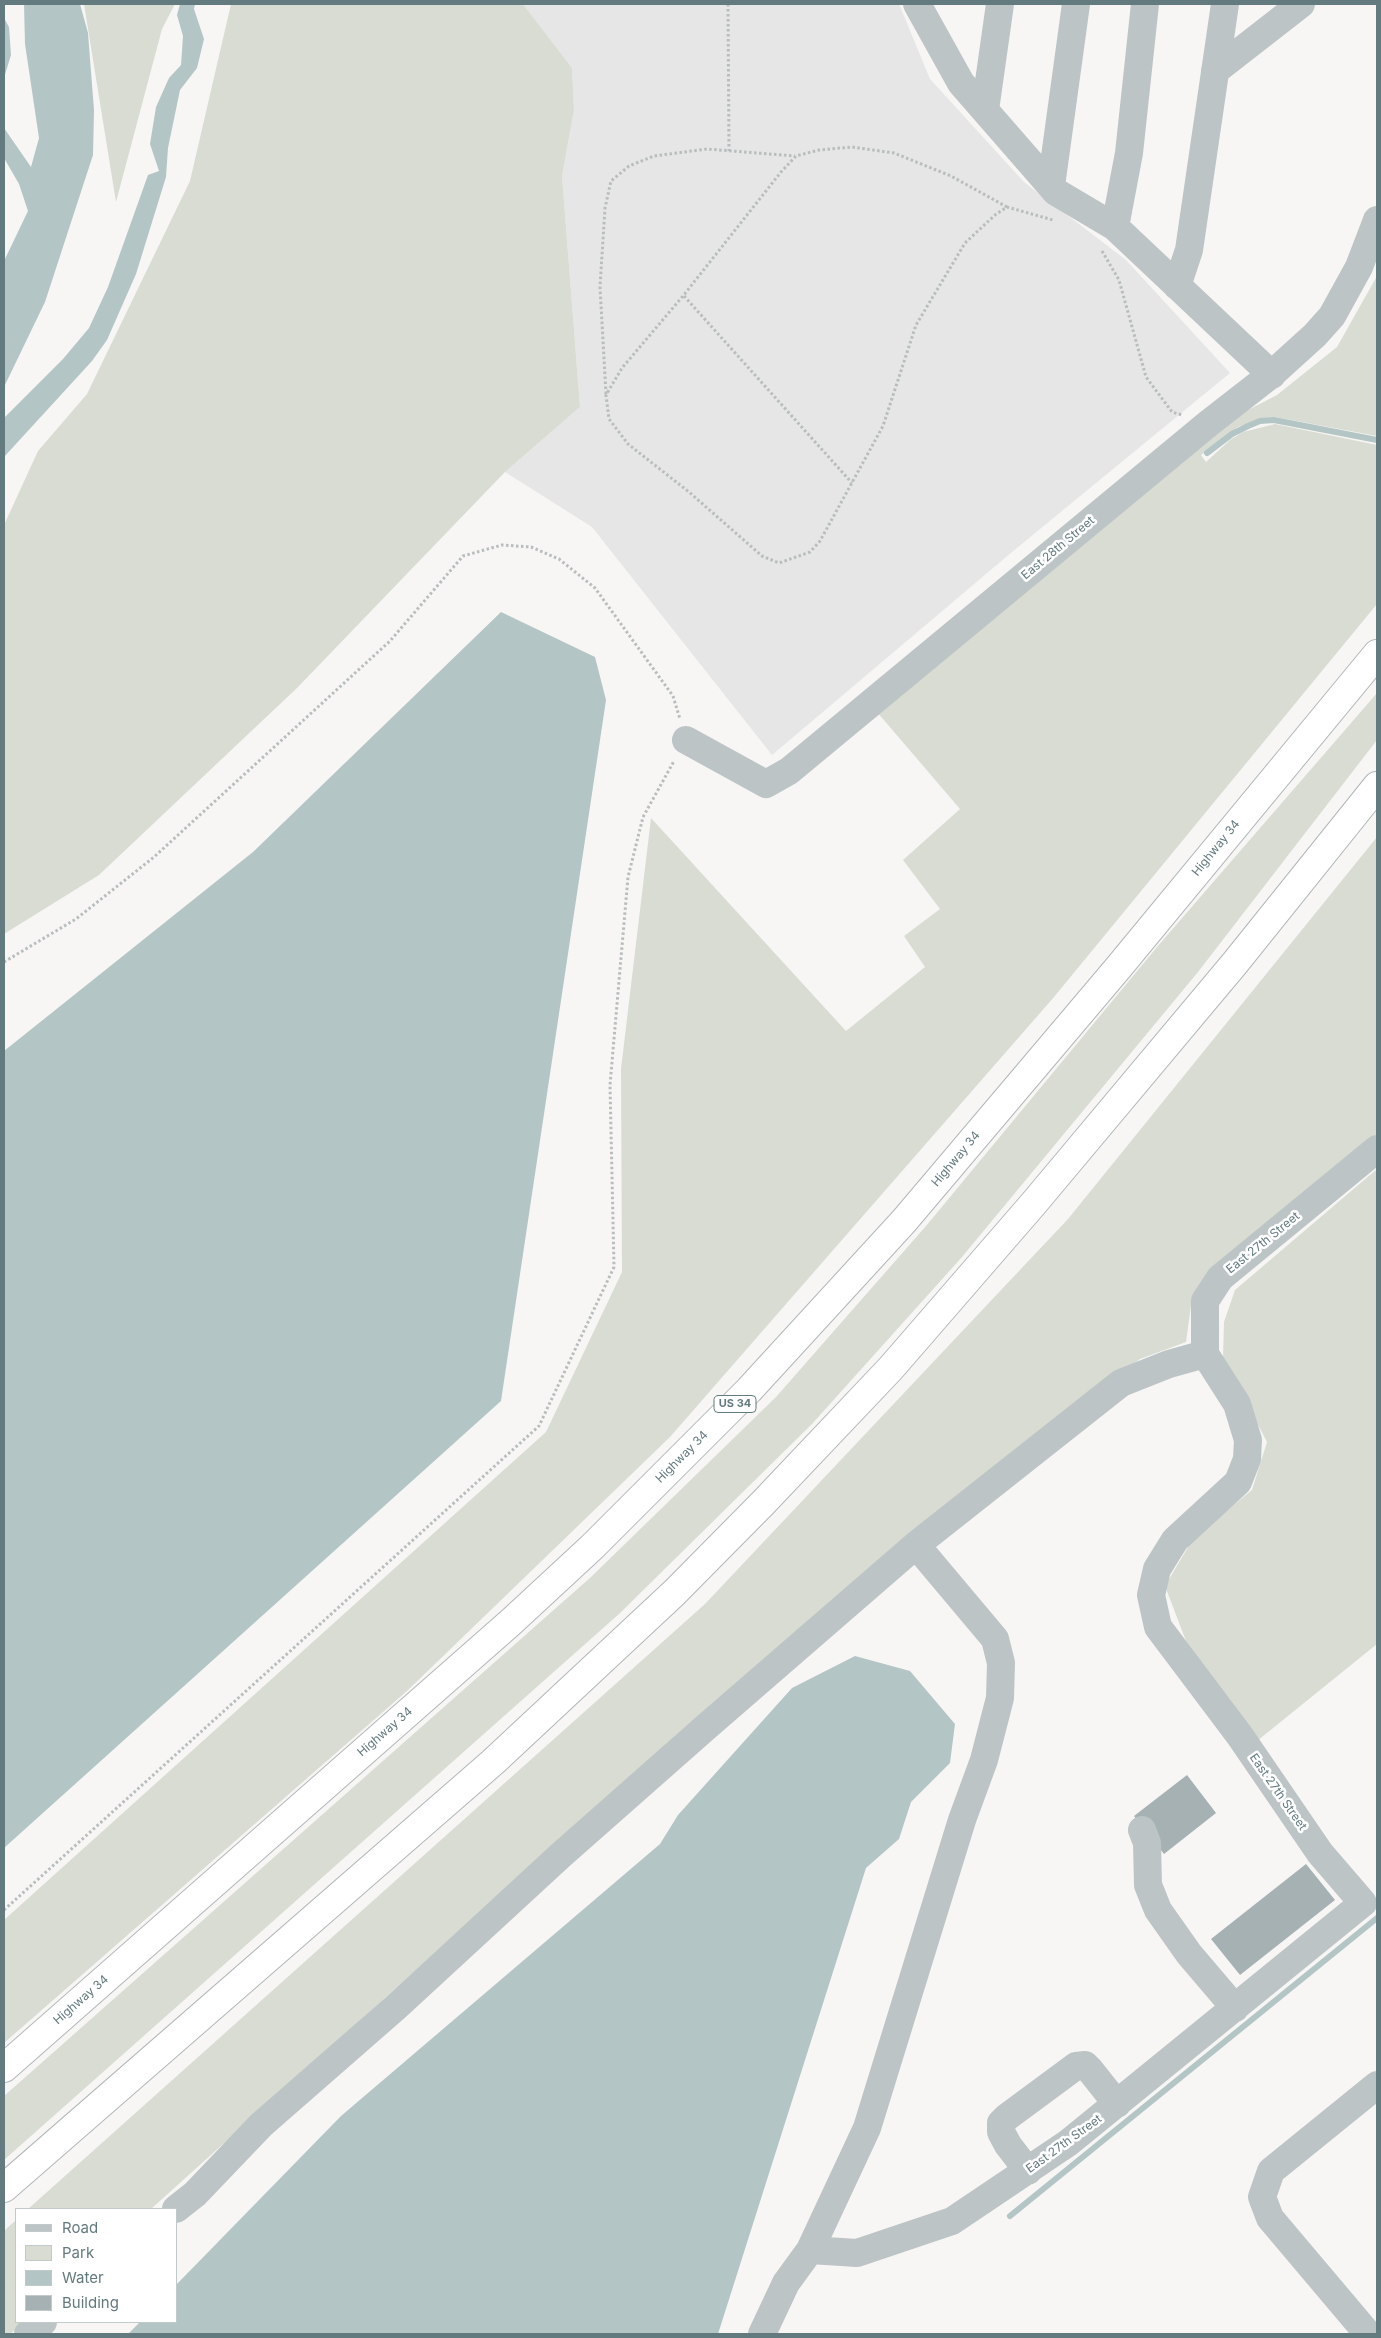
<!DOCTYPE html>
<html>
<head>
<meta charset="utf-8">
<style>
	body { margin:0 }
	#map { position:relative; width:1381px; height:2338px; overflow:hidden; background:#f7f6f4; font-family:Inter,sans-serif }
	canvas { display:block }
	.frame { position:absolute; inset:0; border:5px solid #637a7e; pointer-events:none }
	.legend { position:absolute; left:15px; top:2208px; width:162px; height:115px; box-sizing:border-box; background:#fff; border:1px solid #c1cacb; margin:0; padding:6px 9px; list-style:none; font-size:15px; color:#637a7e }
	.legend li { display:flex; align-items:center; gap:10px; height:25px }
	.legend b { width:25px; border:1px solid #c1cacb }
</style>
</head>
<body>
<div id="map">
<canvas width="1381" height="2338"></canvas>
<div class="frame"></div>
<ul class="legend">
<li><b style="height:6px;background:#bdc4c6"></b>Road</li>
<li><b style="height:14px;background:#d8dcd3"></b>Park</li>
<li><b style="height:14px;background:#b4c5c5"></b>Water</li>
<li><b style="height:14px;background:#a5b1b3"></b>Building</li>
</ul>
</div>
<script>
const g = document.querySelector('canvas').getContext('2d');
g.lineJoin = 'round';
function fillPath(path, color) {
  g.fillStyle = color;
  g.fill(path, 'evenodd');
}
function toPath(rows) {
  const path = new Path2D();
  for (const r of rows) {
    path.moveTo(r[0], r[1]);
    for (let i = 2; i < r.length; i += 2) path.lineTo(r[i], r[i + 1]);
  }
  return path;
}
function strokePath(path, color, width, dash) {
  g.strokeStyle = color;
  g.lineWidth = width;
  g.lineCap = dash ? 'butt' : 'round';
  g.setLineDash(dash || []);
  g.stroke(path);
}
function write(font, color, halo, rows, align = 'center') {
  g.font = font + ' Inter,sans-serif';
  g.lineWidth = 5;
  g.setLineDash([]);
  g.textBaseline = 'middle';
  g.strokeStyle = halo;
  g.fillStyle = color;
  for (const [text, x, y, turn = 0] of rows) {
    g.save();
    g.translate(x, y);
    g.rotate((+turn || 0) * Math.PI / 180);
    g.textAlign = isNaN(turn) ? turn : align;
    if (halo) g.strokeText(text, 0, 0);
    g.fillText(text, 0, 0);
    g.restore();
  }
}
fillPath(toPath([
	[523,4,899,4,930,79,1024,182,1126,260,1230,373,1012,552,772,755,592,527,505,472,580,407,562,176,574,110,572,68]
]), '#e5e6e5');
fillPath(toPath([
	[84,4,175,4,162,29,116,202],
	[231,4,523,4,572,68,574,110,562,176,580,407,505,472,297,688,99,875,4,934,4,525,38,451,87,394,190,181],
	[1377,276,1377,436,1275,417,1260,419,1238,427,1201,455,1206,462,1230,440,1243,432,1275,424,1377,445,1377,604,1054,997,670,1437,407,1691,4,2043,4,1920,546,1432,622,1272,621,1069,651,818,846,1031,925,967,904,936,940,909,903,860,960,809,877,712,1221,424,1277,395,1337,347],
	[1377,693,1377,740,1198,972,962,1257,812,1424,619,1614,4,2160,4,2096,591,1577,776,1397,926,1226,1157,947],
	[1377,837,1377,1143,1192,1298,1186,1342,1140,1359,684,1728,151,2209,28,2209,705,1604,1068,1219],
	[1377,1169,1377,1644,1257,1741,1186,1641,1165,1586,1194,1537,1252,1490,1267,1442,1223,1358,1224,1322,1235,1290],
	[16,2220,16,2322,25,2322,10,2334,4,2334,4,2231]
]), '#d8dcd3');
fillPath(toPath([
	[24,4,80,4,88,33,94,110,93,155,45,302,4,387,4,261,28,211,19,184,4,158,4,128,31,167,39,138,25,44],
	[180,4,195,4,194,9,204,39,197,68,180,90,168,148,166,177,136,274,107,340,92,361,4,457,4,418,63,359,89,328,108,287,148,175,159,171,150,144,156,107,169,78,181,65,183,36,177,15],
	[4,18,9,27,11,55,4,78],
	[501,612,595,657,606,700,501,1401,4,1848,4,1051,253,852],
	[855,1656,910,1671,955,1724,950,1763,911,1802,899,1839,866,1868,718,2334,128,2334,140,2322,176,2322,176,2285,341,2116,660,1844,678,1815,792,1688]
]), '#b4c5c5');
strokePath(toPath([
	[1207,453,1232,434,1248,426,1260,421,1274,420,1377,440],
	[1010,2216,1377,1918]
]), '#b4c5c5', 6);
fillPath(toPath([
	[1187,1775,1216,1813,1164,1854,1134,1816],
	[1306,1864,1335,1900,1240,1975,1211,1939]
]), '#a5b1b3');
const highway = toPath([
	[4,2068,511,1622,592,1547,749,1390,904,1221,1118,968,1377,654],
	[4,2188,493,1762,674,1593,763,1503,891,1368,1034,1203,1235,963,1377,786]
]);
strokePath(highway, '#b1b7b9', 30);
strokePath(toPath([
	[728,4,729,151],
	[1007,207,951,176,894,153,852,147,819,150,796,156,781,172,683,296,622,368,606,395,609,419,628,444,689,492,762,556,779,563,810,552,820,541,883,426,916,325,965,243,995,215,1007,207,1053,220],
	[1102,251,1119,280,1146,377,1172,412,1182,415],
	[684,296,852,483],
	[606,394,600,287,605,208,611,181,629,166,654,156,707,149,795,156],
	[4,962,76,919,154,857,390,641,463,556,502,545,531,547,559,559,595,588,673,696,680,719],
	[4,1910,539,1426,614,1267,610,1085,628,877,643,817,674,761]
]), '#b8bdbe', 3, [2.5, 2.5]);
strokePath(toPath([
	[917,4,961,83,1056,192,1115,227,1272,375],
	[1215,71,1301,4],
	[985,110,1000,4],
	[1051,186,1076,4],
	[1115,227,1129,153,1145,4],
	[1177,286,1189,250,1225,4],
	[686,740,766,784,789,771,1209,423,1272,374,1315,335,1332,316,1359,267,1377,220],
	[1142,1830,1147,1843,1148,1885,1158,1910,1189,1954,1235,2008],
	[1028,2171,1008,2145,1001,2132,1001,2123,1007,2117,1076,2066,1085,2065,1090,2070,1117,2104],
	[176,2209,195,2194,261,2125,396,2007,561,1855,706,1727,916,1545,1121,1383,1169,1364,1205,1354],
	[810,2250,857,2253,952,2221,1068,2143,1363,1903,1320,1853,1240,1736,1158,1627,1151,1595,1157,1569,1175,1540,1238,1482,1247,1459,1248,1440,1237,1404,1205,1354,1205,1301,1220,1278,1377,1149],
	[28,2334,43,2322],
	[762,2334,786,2283,810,2250,867,2128,962,1820,984,1760,1000,1698,1001,1663,995,1639,916,1545],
	[1368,2334,1270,2218,1262,2197,1271,2171,1377,2085]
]), '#bdc4c6', 28);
strokePath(highway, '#fff', 28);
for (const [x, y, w] of [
	[735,1404,42]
]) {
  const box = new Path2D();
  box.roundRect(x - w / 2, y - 8.5, w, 17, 4);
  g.fillStyle = '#fff';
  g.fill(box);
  strokePath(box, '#637a7e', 1);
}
write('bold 11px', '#637a7e', null, [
	["US 34",735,1404]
]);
write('12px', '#637a7e', '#fff', [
	["East 28th Street",1058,548,-40],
	["Highway 34",1216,848,-51],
	["Highway 34",956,1159,-50],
	["East 27th Street",1263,1243,-39],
	["Highway 34",682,1457,-45],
	["Highway 34",385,1732,-41],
	["East 27th Street",1278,1792,55],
	["Highway 34",81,2000,-41],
	["East 27th Street",1064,2144,-36]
]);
</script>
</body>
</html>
